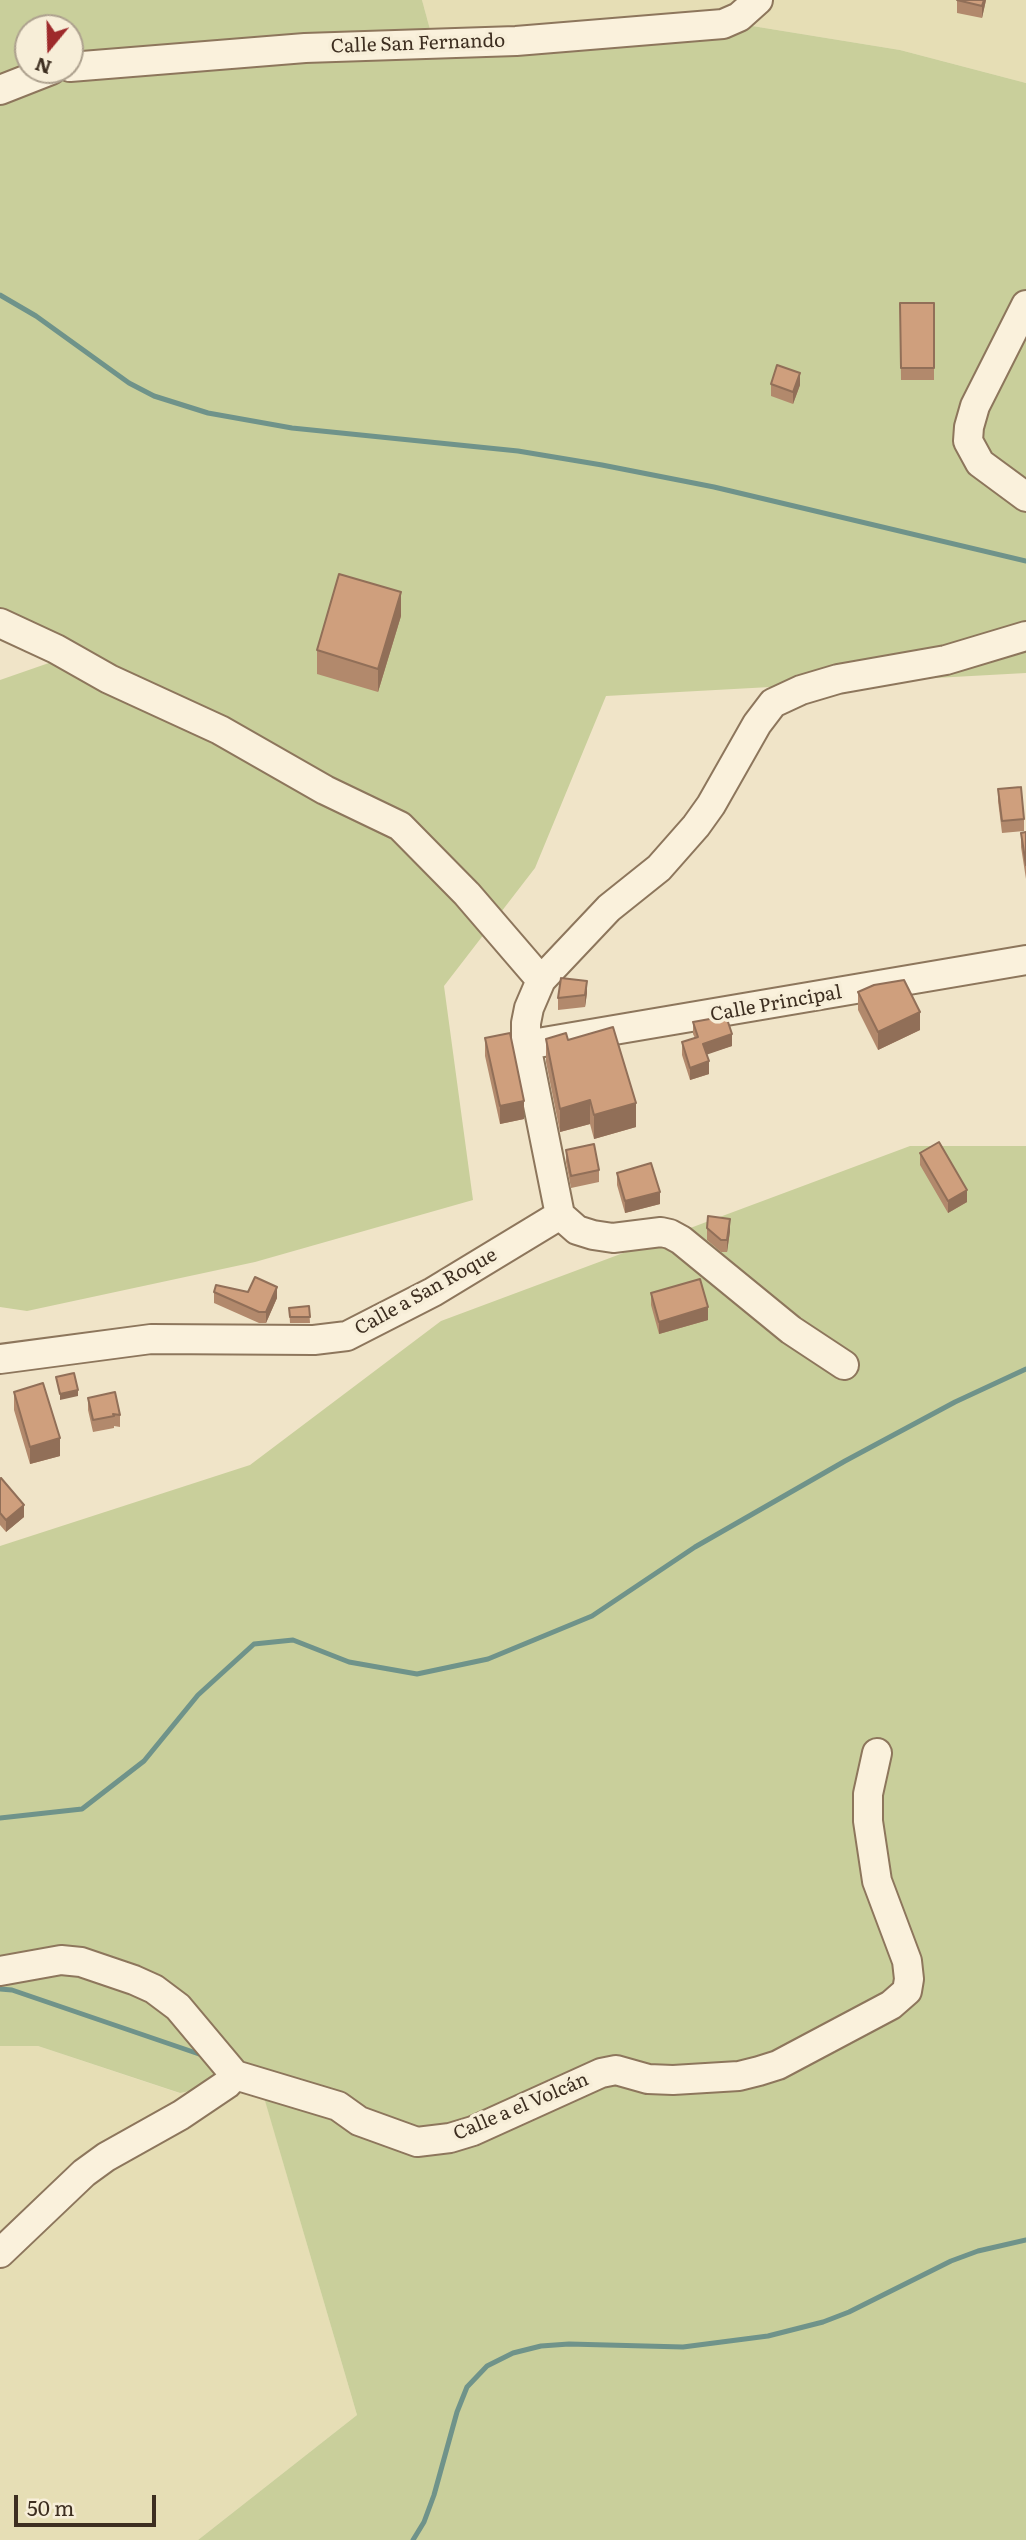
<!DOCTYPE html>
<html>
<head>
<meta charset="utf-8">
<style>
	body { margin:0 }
	#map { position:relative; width:1026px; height:2540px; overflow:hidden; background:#f0e4c8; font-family:Literata,serif }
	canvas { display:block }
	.north { position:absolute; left:14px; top:14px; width:70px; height:70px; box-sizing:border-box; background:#f7eed8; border:2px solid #ada18e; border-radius:50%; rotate:199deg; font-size:19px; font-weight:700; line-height:28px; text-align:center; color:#3d2e20 }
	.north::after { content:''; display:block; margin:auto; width:24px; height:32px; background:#9e2a2b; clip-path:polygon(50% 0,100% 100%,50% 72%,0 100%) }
	.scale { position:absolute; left:14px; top:2495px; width:142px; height:32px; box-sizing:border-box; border:4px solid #3d2e20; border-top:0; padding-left:9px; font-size:21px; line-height:24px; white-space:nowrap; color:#3d2e20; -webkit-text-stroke:5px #f7eed8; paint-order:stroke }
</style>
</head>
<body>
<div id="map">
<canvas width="1026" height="2540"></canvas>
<div class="north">N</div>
<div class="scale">50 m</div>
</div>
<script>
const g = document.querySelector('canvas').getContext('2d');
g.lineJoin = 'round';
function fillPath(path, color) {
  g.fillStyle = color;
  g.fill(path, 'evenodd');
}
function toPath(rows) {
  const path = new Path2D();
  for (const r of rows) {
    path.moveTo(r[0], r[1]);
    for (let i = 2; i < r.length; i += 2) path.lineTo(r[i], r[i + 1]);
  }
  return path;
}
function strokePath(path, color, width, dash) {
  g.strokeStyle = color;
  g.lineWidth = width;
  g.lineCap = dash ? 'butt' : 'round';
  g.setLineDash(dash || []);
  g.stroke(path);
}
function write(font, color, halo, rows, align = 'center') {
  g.font = font + ' Literata,serif';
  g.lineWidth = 7;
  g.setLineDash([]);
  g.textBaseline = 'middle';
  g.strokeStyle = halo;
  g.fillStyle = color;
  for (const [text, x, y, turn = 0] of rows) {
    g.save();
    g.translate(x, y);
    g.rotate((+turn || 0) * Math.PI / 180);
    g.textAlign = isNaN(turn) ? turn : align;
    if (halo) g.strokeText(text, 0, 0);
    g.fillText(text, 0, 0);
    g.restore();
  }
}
fillPath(toPath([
	[422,0,1026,0,1026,83,900,50,703,18,437,55],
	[0,2046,38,2046,179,2093,258,2076,357,2415,198,2540,0,2540]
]), '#e6deb5');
fillPath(toPath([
	[0,0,422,0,437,55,703,18,900,50,1026,83,1026,673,606,696,535,868,444,986,473,1200,255,1262,27,1311,0,1307,0,680,69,656,0,624],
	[28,28,70,28,70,70,28,70],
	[910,1146,1026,1146,1026,2540,198,2540,357,2415,258,2077,180,2093,38,2046,0,2046,0,1546,250,1465,441,1321]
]), '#c9cf9b');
strokePath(toPath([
	[0,295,36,316,129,383,154,396,208,413,292,428,518,451,602,465,714,487,1026,561],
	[0,1818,82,1809,144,1761,198,1695,254,1644,293,1640,349,1662,417,1674,488,1659,592,1616,695,1547,845,1461,955,1402,1026,1369],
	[0,1989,12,1990,202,2055],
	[413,2540,424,2522,434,2495,457,2412,467,2387,487,2366,513,2353,541,2346,569,2344,683,2347,768,2336,823,2322,849,2312,951,2261,978,2251,1026,2240]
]), '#6f938a', 5);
const minor = toPath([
	[70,67,305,48,516,41,723,24,739,17,758,0],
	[0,90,51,70],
	[1026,305,975,406,969,427,968,441,980,463,1026,497],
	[0,623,56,649,109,679,220,730,325,790,400,826,467,894,541,980],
	[526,1045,1026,960],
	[560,1215,577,1230,593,1235,613,1238,661,1232,670,1234,681,1240,791,1330,844,1365],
	[0,1359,151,1339,314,1340,347,1336,433,1292,560,1215,526,1045,526,1023,529,1008,541,980,609,908,659,868,696,826,711,805,757,724,773,703,801,690,838,679,946,660,1026,636],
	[0,1971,61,1960,81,1962,134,1980,154,1989,178,2007,235,2075,338,2106,359,2121,417,2142,450,2138,473,2131,601,2073,616,2070,648,2079,673,2080,739,2076,759,2071,778,2065,891,2005,907,1991,909,1979,907,1961,877,1881,868,1821,868,1794,877,1753],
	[0,2253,84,2173,106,2157,181,2115,227,2084,235,2075]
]);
strokePath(minor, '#8d765c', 32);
strokePath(minor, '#faf1dc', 28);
fillPath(toPath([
	[957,0,986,0,982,18,957,13],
	[900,303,934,303,934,380,901,380],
	[771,384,800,385,793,404,771,396],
	[401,616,378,692,317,674,317,650],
	[998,789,1024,819,1024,831,1002,833,998,801],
	[1026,832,1026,879,1021,847,1021,833],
	[858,992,920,1030,878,1050,858,1010],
	[587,993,585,1007,558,1010,558,998],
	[693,1022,732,1046,706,1054,709,1074,690,1080,682,1055,682,1042,695,1038,693,1034],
	[485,1038,524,1119,500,1124,485,1056],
	[546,1039,568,1040,636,1127,594,1139,590,1124,560,1132,546,1062],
	[566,1150,599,1170,599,1182,571,1188,566,1162],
	[920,1153,967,1202,948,1213,920,1165],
	[617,1173,660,1204,625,1213,617,1185],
	[707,1228,730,1231,727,1252,721,1252,707,1240],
	[214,1292,277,1298,266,1323,259,1323,214,1303],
	[651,1293,708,1320,659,1334,651,1305],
	[309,1306,310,1323,290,1323,289,1308],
	[14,1392,60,1456,30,1464,14,1410],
	[88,1398,120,1415,120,1427,114,1426,114,1428,93,1432,88,1410],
	[0,1479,24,1517,6,1532,0,1525]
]), '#b2896c');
fillPath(toPath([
	[984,0,986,0,982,18,982,6],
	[800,373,800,385,793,404,793,392],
	[401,592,401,616,378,692,378,669],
	[587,981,587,993,585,1007,585,995],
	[920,1012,920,1030,878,1050,878,1032],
	[732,1034,732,1046,703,1056,703,1044],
	[709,1061,709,1074,690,1080,690,1068],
	[590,1100,590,1124,560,1132,560,1109],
	[524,1101,524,1119,500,1124,500,1106],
	[636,1103,636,1127,594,1139,594,1115],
	[967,1190,967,1202,948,1213,948,1201],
	[660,1192,660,1204,625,1213,625,1201],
	[730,1219,730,1231,727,1252,727,1240],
	[277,1287,277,1298,266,1323,266,1312],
	[708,1307,708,1320,659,1334,659,1322],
	[78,1390,78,1396,60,1400,60,1394],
	[60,1438,60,1456,30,1464,30,1447],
	[24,1505,24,1517,6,1532,6,1520]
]), '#916f58');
const building = toPath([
	[957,0,984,0,982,6,957,0],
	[900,303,934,303,934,368,901,368,900,303],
	[777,365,800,373,793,392,771,384,777,365],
	[339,574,401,592,378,669,317,650,339,574],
	[1021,787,1024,819,1002,821,998,789,1021,787],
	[1026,832,1026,865,1021,833,1026,832],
	[561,978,587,981,585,995,558,998,561,978],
	[904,980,920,1012,878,1032,858,992,874,985,904,980],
	[726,1016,732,1034,703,1044,709,1061,690,1068,682,1042,698,1037,693,1022,726,1016],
	[613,1027,636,1103,594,1115,590,1100,560,1109,546,1039,566,1033,568,1040,613,1027],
	[510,1033,524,1101,500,1106,485,1038,510,1033],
	[939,1142,967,1190,948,1201,920,1153,939,1142],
	[594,1144,599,1170,571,1176,566,1150,594,1144],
	[651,1163,660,1192,625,1201,617,1173,651,1163],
	[708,1216,730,1219,727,1240,721,1240,707,1228,708,1216],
	[255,1277,277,1287,266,1312,259,1312,214,1292,216,1285,248,1292,255,1277],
	[700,1279,708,1307,659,1322,651,1293,700,1279],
	[309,1306,310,1317,290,1317,289,1308,309,1306],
	[74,1373,78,1390,60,1394,56,1377,74,1373],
	[43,1383,60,1438,30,1447,14,1392,43,1383],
	[115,1392,120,1415,113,1414,114,1416,93,1420,88,1398,115,1392],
	[1,1478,24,1505,6,1520,0,1513,0,1479,1,1478]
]);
fillPath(building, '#cf9f7d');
strokePath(building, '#916f58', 2);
write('19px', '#3d2e20', '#f7eed8', [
	["Calle San Fernando",418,44,-2],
	["Calle Principal",776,1004,-10],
	["Calle a San Roque",426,1292,-29],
	["Calle a el Volcán",521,2107,-23]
]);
</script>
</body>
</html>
